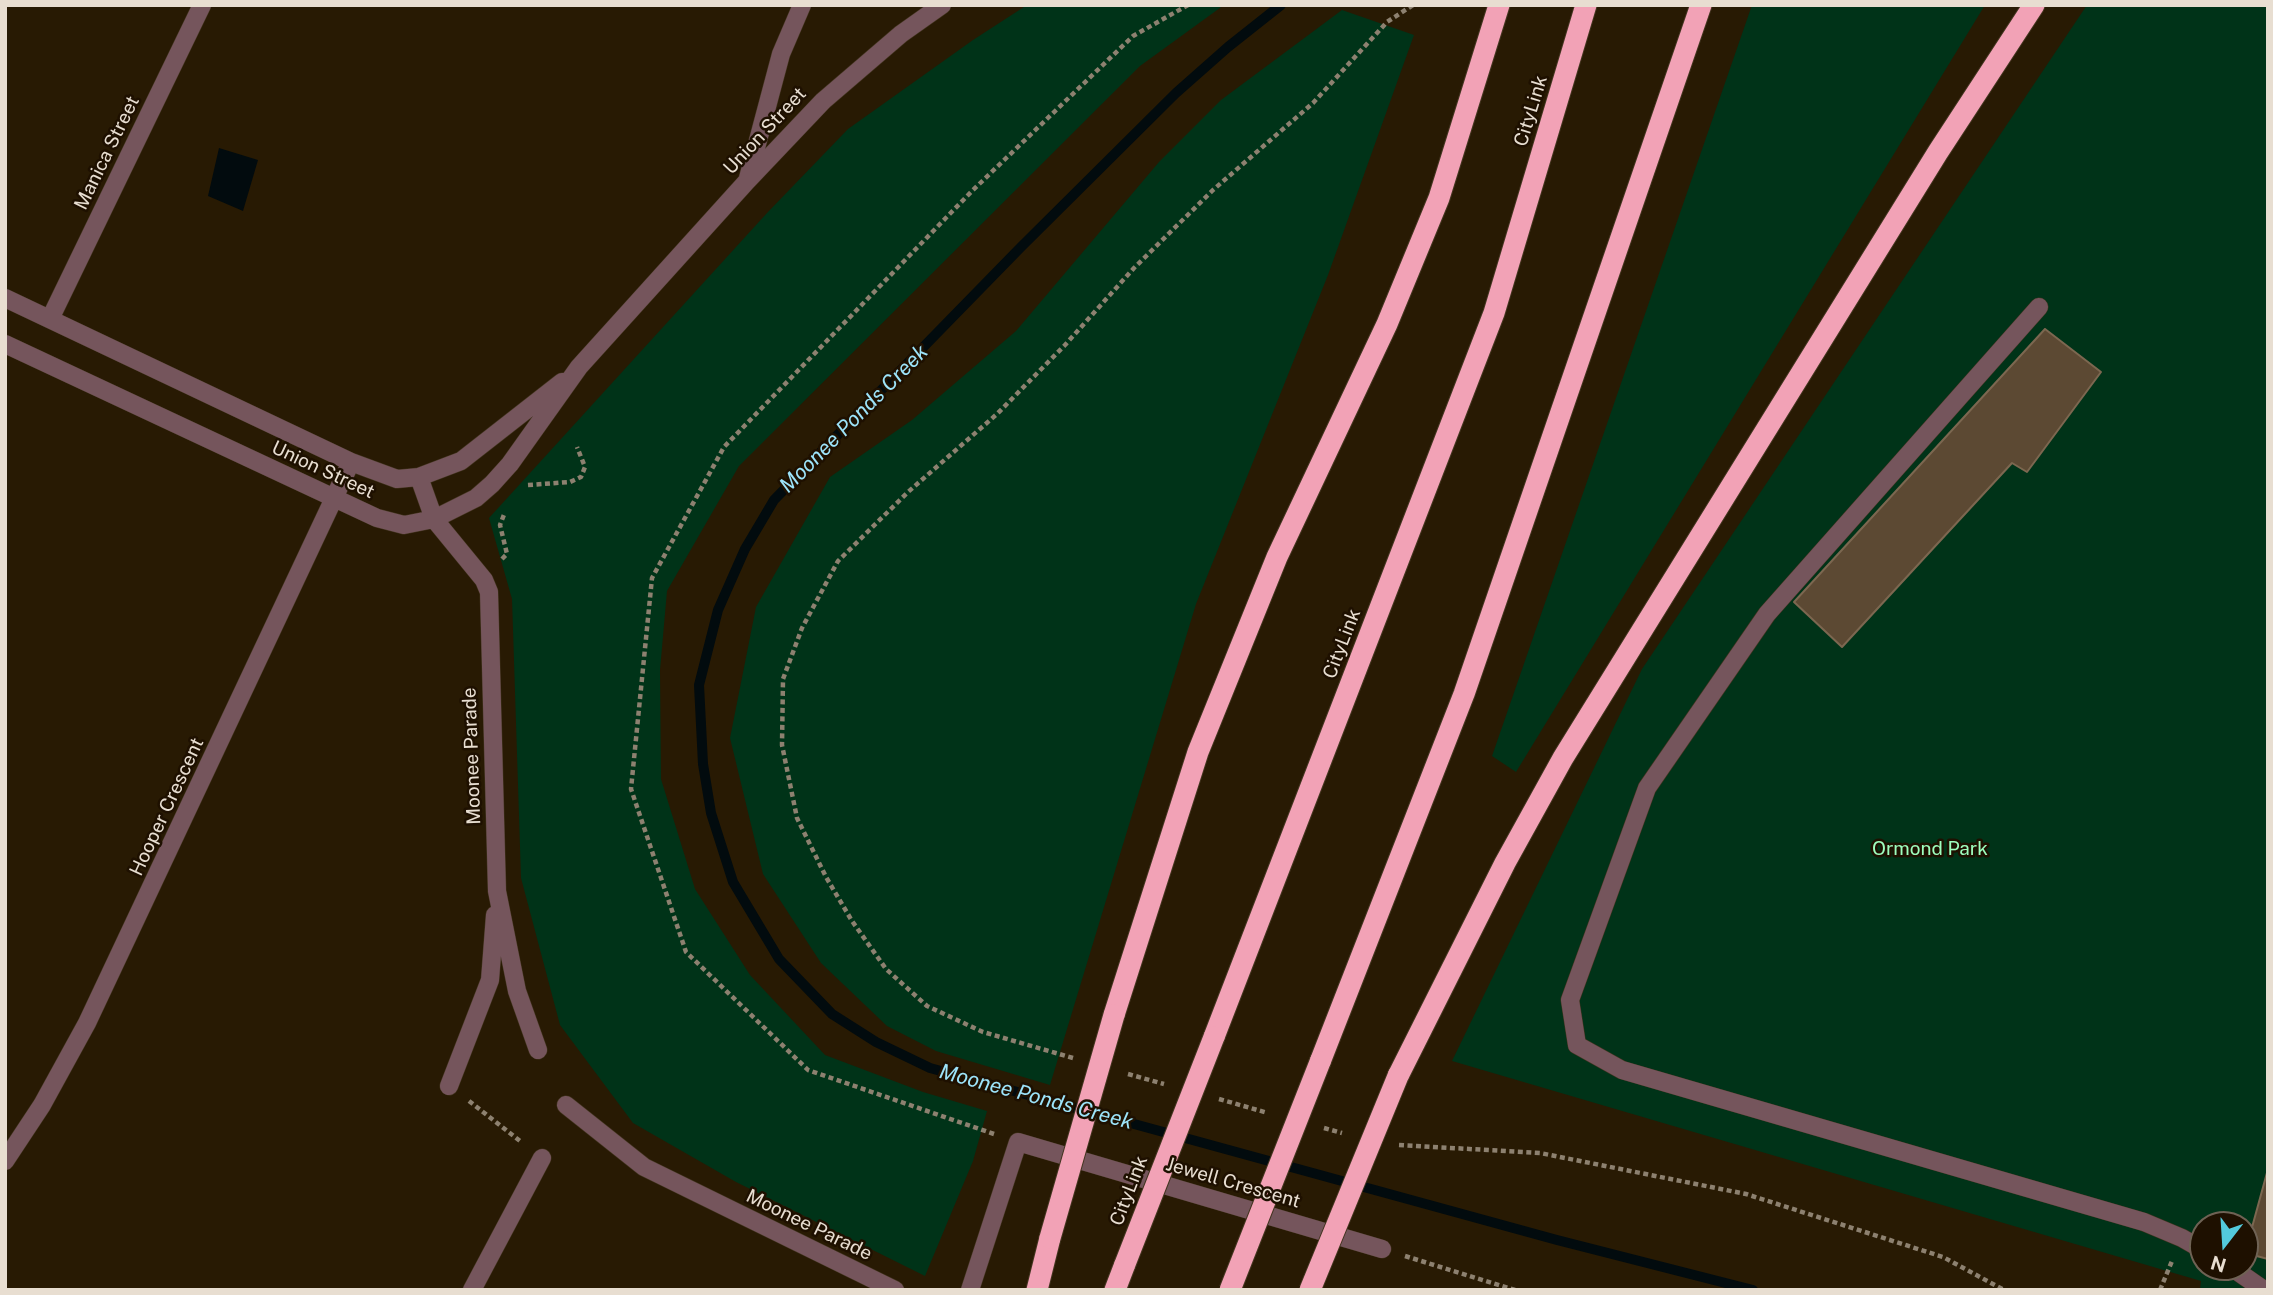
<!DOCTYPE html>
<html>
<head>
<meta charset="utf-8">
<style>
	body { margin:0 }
	#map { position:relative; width:2273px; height:1295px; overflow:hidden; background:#281a03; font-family:"Public Sans",sans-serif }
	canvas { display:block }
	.frame { position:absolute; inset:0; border:7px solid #e8ded1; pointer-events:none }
	.north { position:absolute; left:2189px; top:1211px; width:70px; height:70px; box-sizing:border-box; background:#1e1000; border:2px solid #6f6254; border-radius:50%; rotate:197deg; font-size:19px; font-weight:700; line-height:28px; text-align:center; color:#e8ded1 }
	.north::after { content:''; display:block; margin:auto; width:24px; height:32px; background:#53cadc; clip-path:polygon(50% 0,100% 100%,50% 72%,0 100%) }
</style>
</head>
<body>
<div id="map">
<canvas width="2273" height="1295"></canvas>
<div class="frame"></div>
<div class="north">N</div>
</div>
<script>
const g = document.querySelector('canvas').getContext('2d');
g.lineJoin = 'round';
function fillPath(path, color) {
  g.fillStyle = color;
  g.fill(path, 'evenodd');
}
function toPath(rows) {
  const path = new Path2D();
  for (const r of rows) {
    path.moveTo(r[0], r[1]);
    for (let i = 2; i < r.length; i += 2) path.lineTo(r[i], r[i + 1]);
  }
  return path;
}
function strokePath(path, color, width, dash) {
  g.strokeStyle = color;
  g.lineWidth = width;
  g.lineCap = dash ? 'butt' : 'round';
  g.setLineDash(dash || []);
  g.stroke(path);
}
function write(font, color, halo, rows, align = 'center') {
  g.font = font + ' "Public Sans",sans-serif';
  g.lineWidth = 5;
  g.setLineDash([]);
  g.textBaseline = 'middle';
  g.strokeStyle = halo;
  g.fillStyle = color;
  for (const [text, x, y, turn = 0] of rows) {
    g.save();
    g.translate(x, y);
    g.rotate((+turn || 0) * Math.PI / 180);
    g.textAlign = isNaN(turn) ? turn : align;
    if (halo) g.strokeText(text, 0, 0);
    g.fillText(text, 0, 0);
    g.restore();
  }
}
fillPath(toPath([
	[1027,5,1224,5,1140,66,739,466,667,591,660,670,661,779,695,889,750,975,825,1055,923,1092,987,1111,973,1161,925,1276,736,1182,633,1123,560,1025,521,878,512,599,489,518,767,213,848,129,973,40],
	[1752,5,1985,5,1516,772,1492,756],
	[2087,5,2268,5,2268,1290,2200,1290,2201,1281,1452,1061,1642,669],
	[2203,1225,2245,1225,2245,1267,2203,1267],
	[1342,10,1414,35,1328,275,1196,604,1050,1085,936,1051,887,1026,821,963,763,874,730,738,756,607,830,477,912,420,1016,331,1159,162,1221,100]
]), '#003318');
fillPath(toPath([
	[219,148,258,160,243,211,208,196]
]), '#020b0e');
strokePath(toPath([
	[1281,5,1228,47,1176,93,1021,247,774,500,745,549,718,610,699,685,703,764,711,813,733,882,779,959,832,1014,876,1042,930,1068,1557,1240,1753,1290]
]), '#020b0e', 10);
const building = toPath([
	[2045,329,2101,372,2027,472,2012,463,1842,647,1794,602,2045,329],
	[2268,1169,2268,1259,2245,1253,2268,1169]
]);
fillPath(building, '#5c4933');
strokePath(building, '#7c6750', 2);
const minor = toPath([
	[748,178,781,54,802,5],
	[5,298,351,462,397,479,419,477,461,461,562,382],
	[2039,307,1767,614,1647,788,1570,1000,1577,1045,1622,1070,2144,1222,2182,1238,2203,1250],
	[50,319,202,5],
	[5,344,377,518,404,525,434,519,476,498,492,484,510,464,579,367,748,180,823,101,901,34,942,5],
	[419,477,434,519,484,580,489,592,497,891,517,991,538,1050],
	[449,1086,490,980,495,915],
	[566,1105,644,1167,895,1290],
	[5,1161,42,1105,87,1023,351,462],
	[2231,1267,2264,1290],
	[472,1290,542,1158],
	[970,1290,1018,1142,1382,1249]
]);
const highway = toPath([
	[1114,1015,1198,752,1277,557,1387,324,1439,198,1499,5],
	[1214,1037,1494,313,1586,5],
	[1320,1062,1464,694,1701,5],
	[1398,1076,1505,863,1563,758,1938,152,2034,5],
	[1037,1290,1050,1238],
	[1115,1290,1125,1264]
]);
strokePath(minor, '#433520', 19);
strokePath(highway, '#433520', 23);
strokePath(toPath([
	[528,485,570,482,581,477,585,467,577,447],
	[502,559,507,554,500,525,505,512],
	[1073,1058,983,1032,927,1006,886,969,852,921,826,877,797,818,782,745,783,679,802,628,838,561,908,492,997,414,1065,345,1134,268,1213,190,1313,103,1387,22,1413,5],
	[1128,1074,1164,1084],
	[1219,1099,1268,1113],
	[469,1101,520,1141],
	[1324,1128,1342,1133],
	[994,1134,808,1070,686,952,631,789,652,578,724,447,972,191,1133,36,1188,5],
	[1399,1145,1540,1153,1746,1194,1943,1257,2004,1290],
	[1405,1256,1515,1290],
	[2160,1290,2172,1261]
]), '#8d8170', 4.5, [5, 3.5]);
strokePath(minor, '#75555c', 18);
strokePath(highway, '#f2a2b6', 21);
const highwayBridge = toPath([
	[1050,1238,1114,1015],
	[1125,1264,1214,1037],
	[1230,1290,1320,1062],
	[1310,1290,1398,1076]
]);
strokePath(highwayBridge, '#433520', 23, []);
strokePath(highwayBridge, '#f2a2b6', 21);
write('19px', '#e8ded1', '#1e1000', [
	["CityLink",1531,111,-73],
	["Union Street",765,131,-47],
	["Manica Street",107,153,-64],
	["Union Street",323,470,25],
	["CityLink",1342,644,-69],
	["Moonee Parade",472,756,-92],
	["Hooper Crescent",167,807,-65],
	["Jewell Crescent",1233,1183,16],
	["CityLink",1129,1191,-69],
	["Moonee Parade",809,1225,26]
]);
write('19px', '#9dfebe', '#1e1000', [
	["Ormond Park",1930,849]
]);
write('italic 21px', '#9de4fa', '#1e1000', [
	["Moonee Ponds Creek",854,419,-45],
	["Moonee Ponds Creek",1036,1097,15]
]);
</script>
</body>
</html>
